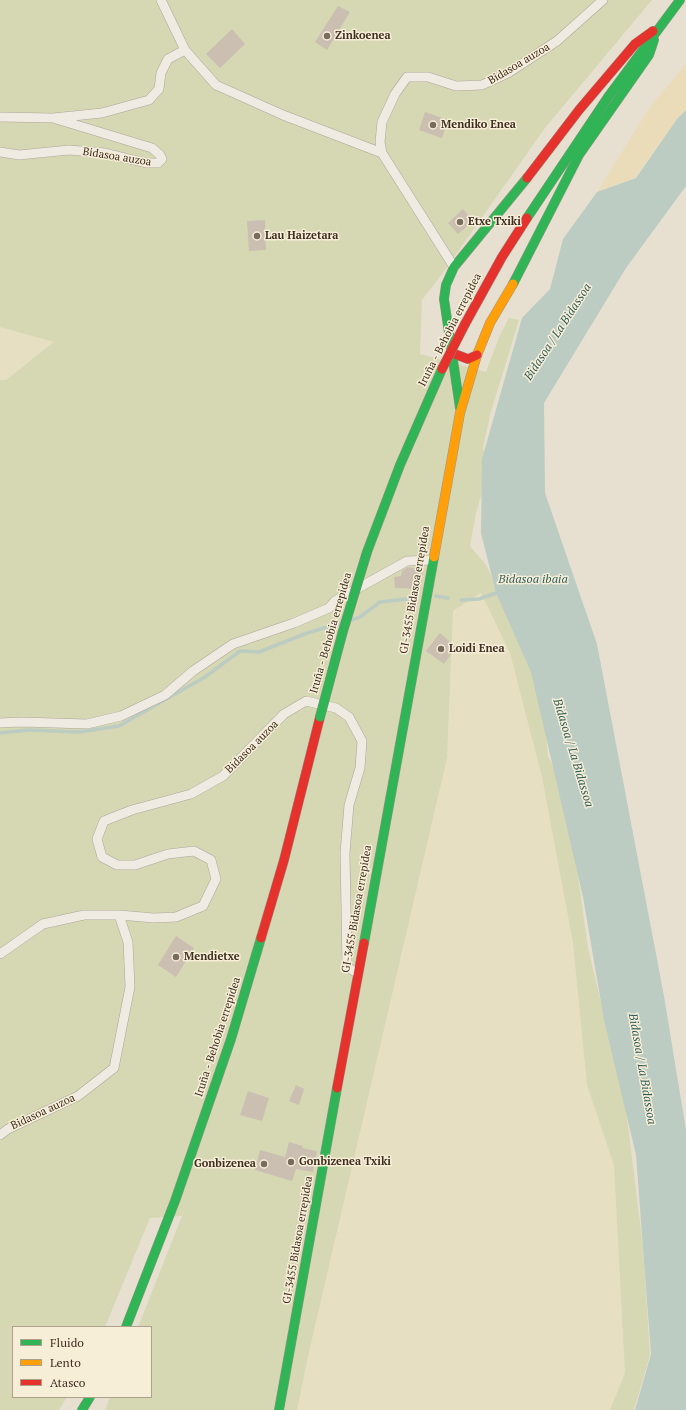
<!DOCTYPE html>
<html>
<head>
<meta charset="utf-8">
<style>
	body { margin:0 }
	#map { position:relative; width:686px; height:1410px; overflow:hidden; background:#e7e0d1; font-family:"PT Serif",serif }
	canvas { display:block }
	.legend { position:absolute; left:12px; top:1326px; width:140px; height:72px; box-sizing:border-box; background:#f7eed8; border:1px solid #ada18e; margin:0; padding:5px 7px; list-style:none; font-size:12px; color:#3d2e20 }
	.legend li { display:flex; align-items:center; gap:8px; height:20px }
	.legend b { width:20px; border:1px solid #ada18e }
</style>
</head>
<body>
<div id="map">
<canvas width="686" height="1410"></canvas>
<ul class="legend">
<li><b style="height:5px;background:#30b455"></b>Fluido</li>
<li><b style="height:5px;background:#ff9f0a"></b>Lento</li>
<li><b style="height:5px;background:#e5322d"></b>Atasco</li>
</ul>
</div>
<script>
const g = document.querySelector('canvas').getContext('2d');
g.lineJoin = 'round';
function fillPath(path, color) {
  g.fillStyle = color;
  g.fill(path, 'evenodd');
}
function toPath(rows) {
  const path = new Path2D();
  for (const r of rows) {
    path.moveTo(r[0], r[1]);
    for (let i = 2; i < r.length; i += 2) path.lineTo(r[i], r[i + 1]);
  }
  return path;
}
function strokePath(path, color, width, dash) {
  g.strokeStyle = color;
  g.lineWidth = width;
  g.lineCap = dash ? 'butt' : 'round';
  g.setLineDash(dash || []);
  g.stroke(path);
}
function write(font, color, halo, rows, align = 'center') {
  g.font = font + ' "PT Serif",serif';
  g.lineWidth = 3;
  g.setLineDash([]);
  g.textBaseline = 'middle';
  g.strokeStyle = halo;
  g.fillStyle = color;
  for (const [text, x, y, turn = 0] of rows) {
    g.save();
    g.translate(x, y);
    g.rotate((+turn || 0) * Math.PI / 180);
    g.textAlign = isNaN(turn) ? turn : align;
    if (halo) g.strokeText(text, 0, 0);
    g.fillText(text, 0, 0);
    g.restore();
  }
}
fillPath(toPath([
	[0,327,55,342,6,380,0,380],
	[481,593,510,653,542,777,573,943,587,1085,614,1165,625,1373,610,1410,297,1410,309,1352,447,758,453,611]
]), '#e6dfc2');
fillPath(toPath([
	[0,0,652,0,545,128,445,270,422,300,420,354,486,372,499,337,509,318,519,320,490,415,483,448,490,465,476,513,470,546,486,565,513,623,543,693,548,757,566,789,588,948,626,1109,643,1247,650,1355,634,1410,610,1410,625,1373,614,1165,587,1085,573,943,542,777,510,653,481,593,453,611,447,758,309,1352,297,1410,105,1410,110,1397,151,1397,151,1327,138,1327,182,1216,150,1218,105,1327,13,1327,13,1397,67,1397,59,1410,0,1410,0,380,6,380,54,342,0,327]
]), '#d6d7b3');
fillPath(toPath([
	[686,64,686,110,677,119,635,178,597,192,650,107]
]), '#eadcb9');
fillPath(toPath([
	[686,110,686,186,626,268,544,403,545,493,597,644,664,996,686,1130,686,1410,635,1410,651,1354,636,1155,604,1020,583,897,531,672,496,593,481,533,482,459,522,318,550,289,563,239,597,192,636,178,677,119]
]), '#bcccc2');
strokePath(toPath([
	[436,596,448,598],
	[461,600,479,599,499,592],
	[351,620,360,617,380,602,416,598],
	[0,733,28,730,79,732,119,726,205,677,240,651,259,652,307,633,341,623]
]), '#bcccc2', 3.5);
fillPath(toPath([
	[338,6,350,12,327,50,315,42],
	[232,29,245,44,220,68,206,54],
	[425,112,448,120,442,138,419,130],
	[463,209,473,221,458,234,448,223],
	[265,220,266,250,249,251,247,221],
	[408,567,423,570,420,589,395,588,394,577,401,576,402,571],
	[440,633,456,647,444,664,426,651],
	[176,936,194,948,176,977,158,965],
	[296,1085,304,1089,299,1105,289,1101],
	[248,1091,269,1098,262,1121,240,1115],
	[289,1142,303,1146,302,1148,317,1151,313,1172,296,1169,292,1181,255,1170,260,1150,285,1157]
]), '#cbbfb2');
const street = toPath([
	[161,0,185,50,216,85,283,115,382,153],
	[0,117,53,118,102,113,149,100,159,89,161,73,168,59,185,50],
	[0,152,19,155,69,150,105,153,146,163,158,163,162,159,160,155,152,148,53,118],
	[454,267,382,153,380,142,382,122,395,94,407,77,428,77,456,86,482,85,508,73,557,41,603,0],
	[0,723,21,722,87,724,121,716,165,695,193,671,233,644,294,623,329,608,335,601,407,561,432,560],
	[0,954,43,924,84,915,119,915,154,918,176,917,203,906,216,879,211,860,194,851,168,854,135,865,117,865,102,857,97,839,104,821,132,810,191,794,223,776,284,714,306,701,336,708,349,717,362,741,360,768,349,805,345,853,347,967,357,973],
	[0,1135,8,1129,78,1096,114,1068,130,987,128,942,119,915]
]);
const fast = toPath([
	[527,218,608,97,680,0],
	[513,284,579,155,649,55,654,40],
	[460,408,444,299,446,285,454,267,527,178],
	[367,552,400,465,442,369],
	[364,943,434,557],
	[126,1327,175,1201,231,1039,261,938],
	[82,1410,90,1397],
	[279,1410,337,1088]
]);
const slow = toPath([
	[434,557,460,413,477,355,490,323,513,284]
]);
const jam = toPath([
	[527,178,579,110,635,44,653,31],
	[465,324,502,257,527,218],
	[452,353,468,359,477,355],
	[261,938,284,860,320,717],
	[337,1088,364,943]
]);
strokePath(street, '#ada599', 10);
strokePath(fast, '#9c958a', 10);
strokePath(slow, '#9c958a', 10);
strokePath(jam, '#9c958a', 10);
strokePath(street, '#efebe3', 9);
strokePath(fast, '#30b455', 9);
strokePath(slow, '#ff9f0a', 9);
strokePath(jam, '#e5322d', 9);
const fastBridge = toPath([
	[320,717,343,631,367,552]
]);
const jamBridge = toPath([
	[442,369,465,324]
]);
strokePath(fastBridge, '#928b80', 10, []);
strokePath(jamBridge, '#928b80', 10, []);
strokePath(fastBridge, '#30b455', 9);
strokePath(jamBridge, '#e5322d', 9);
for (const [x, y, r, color] of [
	[327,36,4,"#786c5e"],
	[433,125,4,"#786c5e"],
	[460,222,4,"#786c5e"],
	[257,236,4,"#786c5e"],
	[441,649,4,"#786c5e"],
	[176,957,4,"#786c5e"],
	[291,1162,4,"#786c5e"],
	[264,1164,4,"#786c5e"]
]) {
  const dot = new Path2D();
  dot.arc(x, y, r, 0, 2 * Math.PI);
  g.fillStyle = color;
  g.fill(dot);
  strokePath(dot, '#f7eed8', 1.5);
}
write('bold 11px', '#3d2e20', '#f7eed8', [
	["Zinkoenea",335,36],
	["Mendiko Enea",441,125],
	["Etxe Txiki",468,222],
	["Lau Haizetara",265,236],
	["Loidi Enea",449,649],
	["Mendietxe",184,957],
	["Gonbizenea Txiki",299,1162],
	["Gonbizenea",256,1164,"right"]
], 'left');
write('11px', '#3d2e20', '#f7eed8', [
	["Bidasoa auzoa",519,64,-31],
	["Bidasoa auzoa",117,157,9],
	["Iruña - Behobia errepidea",450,330,-63],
	["GI-3455 Bidasoa errepidea",415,590,-80],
	["Iruña - Behobia errepidea",331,633,-74],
	["Bidasoa auzoa",252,747,-45],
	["GI-3455 Bidasoa errepidea",357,909,-80],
	["Iruña - Behobia errepidea",218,1037,-72],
	["Bidasoa auzoa",43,1112,-25],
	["GI-3455 Bidasoa errepidea",298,1240,-80]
]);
write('italic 12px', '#2f5d5a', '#f7eed8', [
	["Bidasoa / La Bidassoa",558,332,-57],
	["Bidasoa ibaia",533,580],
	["Bidasoa / La Bidassoa",573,753,73],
	["Bidasoa / La Bidassoa",642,1069,80]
]);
</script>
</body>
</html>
